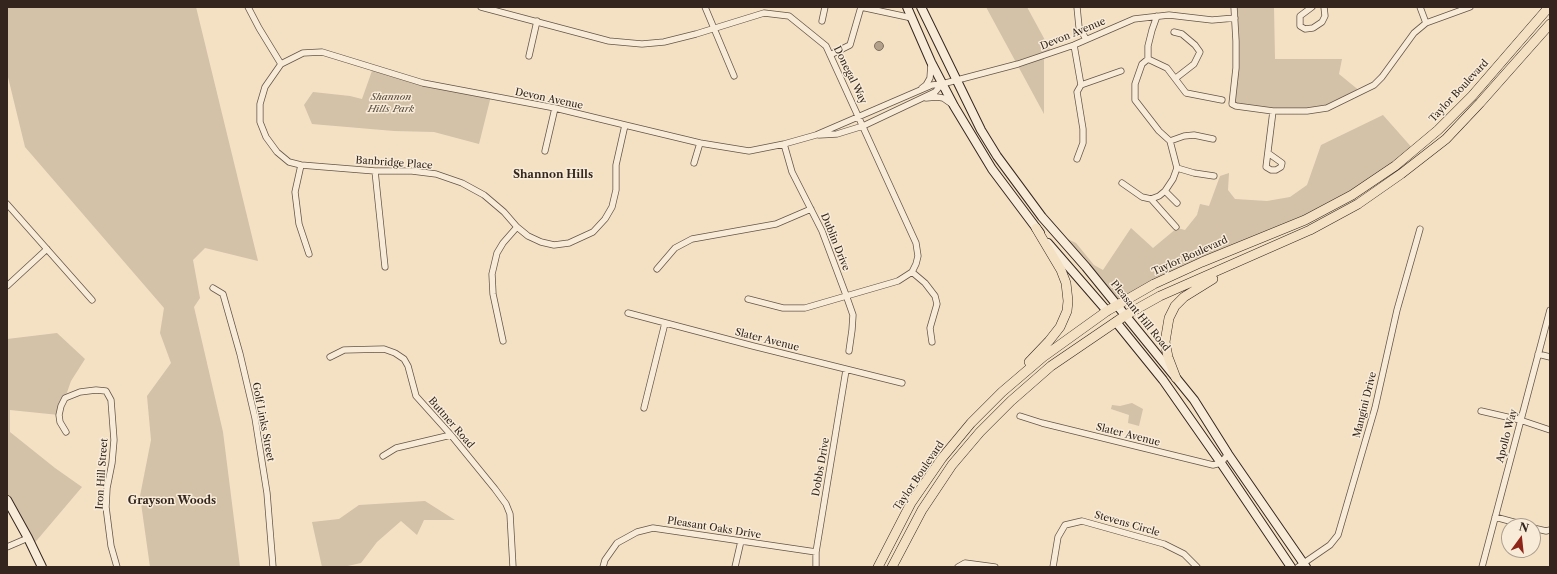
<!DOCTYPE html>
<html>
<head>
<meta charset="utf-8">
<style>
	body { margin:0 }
	#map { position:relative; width:1557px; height:574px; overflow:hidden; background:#f4e1c4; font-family:"Libre Caslon Text",serif }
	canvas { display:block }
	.frame { position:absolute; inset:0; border:8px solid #34261e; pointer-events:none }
	.north { position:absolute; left:1501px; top:518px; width:40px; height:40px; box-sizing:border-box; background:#f8ecd9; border:1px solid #aa9d8e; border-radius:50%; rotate:15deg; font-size:11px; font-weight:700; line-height:16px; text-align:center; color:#34261e }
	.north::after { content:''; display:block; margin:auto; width:14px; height:18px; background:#8f2418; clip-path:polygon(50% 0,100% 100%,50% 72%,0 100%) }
</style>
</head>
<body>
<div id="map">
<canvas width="1557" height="574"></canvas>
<div class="frame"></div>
<div class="north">N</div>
</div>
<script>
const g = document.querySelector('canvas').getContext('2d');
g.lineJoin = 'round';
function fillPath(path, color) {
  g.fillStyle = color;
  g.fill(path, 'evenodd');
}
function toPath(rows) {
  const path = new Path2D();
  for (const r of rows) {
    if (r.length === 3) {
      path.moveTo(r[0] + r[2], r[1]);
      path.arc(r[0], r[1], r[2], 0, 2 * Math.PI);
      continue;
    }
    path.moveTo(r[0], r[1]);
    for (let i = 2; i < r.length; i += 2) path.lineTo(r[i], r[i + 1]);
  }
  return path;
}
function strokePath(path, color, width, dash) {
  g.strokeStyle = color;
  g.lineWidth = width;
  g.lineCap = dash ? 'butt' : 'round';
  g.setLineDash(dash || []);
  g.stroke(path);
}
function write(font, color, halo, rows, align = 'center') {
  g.font = font + ' "Libre Caslon Text",serif';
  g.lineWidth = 3;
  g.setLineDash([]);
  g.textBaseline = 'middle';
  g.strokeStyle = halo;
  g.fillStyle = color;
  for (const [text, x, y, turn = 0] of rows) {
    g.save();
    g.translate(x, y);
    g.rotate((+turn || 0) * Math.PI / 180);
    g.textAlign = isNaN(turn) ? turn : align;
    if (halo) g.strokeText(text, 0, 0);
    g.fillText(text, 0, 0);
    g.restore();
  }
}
fillPath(toPath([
	[7,7,196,7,258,261,205,248,193,260,200,298,194,307,223,432,240,567,150,567,140,496,151,440,147,396,171,363,160,333,164,308,25,147,7,73],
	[986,7,1027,7,1052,53,1044,55,1044,114],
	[1234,7,1274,7,1275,59,1342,59,1339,74,1361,92,1327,108,1307,111,1236,106,1232,97,1236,68],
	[373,68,423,83,491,96,479,144,434,132,394,131,312,124,304,105,313,92,350,96,362,99],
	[1383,115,1414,150,1352,195,1116,305,1057,234,1076,243,1094,265,1103,270,1131,228,1153,248,1177,228,1185,230,1197,215,1200,204,1209,206,1220,176,1229,173,1228,190,1235,199,1267,201,1290,197,1307,185,1321,145],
	[57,333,85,359,71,381,59,415,10,410,10,432,55,468,82,487,32,546,7,500,7,339],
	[1132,403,1143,409,1139,426,1128,423,1129,415,1111,409,1112,405,1120,406],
	[425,501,455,520,424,520,417,535,401,521,377,542,361,563,343,567,322,567,312,522,339,519,359,505]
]), '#d3c1a8');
const water = toPath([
	[879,46,4.5]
]);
fillPath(water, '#b3a18c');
strokePath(water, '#807060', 1);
const minor = toPath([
	[248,7,259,28,281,64],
	[481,7,609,41,642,44,664,42,696,34,764,13,789,16,826,46,916,243,918,256,916,264,912,272,898,281,805,308,783,308,748,299],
	[705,7,734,76],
	[1077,7,1079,27,1086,39],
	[1234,7,1236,41,1236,68,1232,104,1236,106,1273,111,1307,111,1327,108,1374,85,1382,77,1414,33,1426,23,1470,7],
	[1312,7,1300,16,1300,26,1305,29,1313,28,1322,22,1325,16,1324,7],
	[1420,7,1426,23],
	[1157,16,1152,30,1148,46,1148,59,1167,68,1186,93,1222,100],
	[822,21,825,7],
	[1174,32,1182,34,1195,45,1200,52,1194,64,1176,78],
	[1074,45,1081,85,1121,71],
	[830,55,850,45,861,7,912,18],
	[529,56,537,21],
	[922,88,926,85,930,78,931,64],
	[926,98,937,97,943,98,953,105],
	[625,125,616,165,616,190,612,207,605,219,593,232,569,243,554,245,541,242,528,236,517,227,504,212,484,195,462,183,436,174,412,171,375,171,301,165,289,162,277,152,266,137,260,122,260,104,265,87,281,64,303,53,322,52,423,83,555,108,625,125,700,143,749,151,784,144,816,135,932,85,942,84,1018,64,1074,45,1134,19,1169,15,1212,20,1235,18],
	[819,135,837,134,863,126,935,92,942,84],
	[1170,141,1184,136,1194,135,1213,139],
	[784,144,792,172,822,231,846,295,853,315,852,330,849,351],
	[545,151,555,108],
	[1268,153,1282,163,1281,167,1276,170,1271,170,1266,167,1273,111],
	[1077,159,1083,143,1083,129,1077,92,1081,85],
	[694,163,700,143],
	[301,165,295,192,299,224,309,254],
	[1177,168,1194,173,1214,176],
	[375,171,385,267],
	[1122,183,1142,197,1151,199,1159,196,1165,191,1173,179,1177,168,1170,141,1159,131,1135,100,1135,84,1142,64,1148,59],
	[1165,191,1177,203],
	[1151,199,1176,227],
	[7,204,92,300],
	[657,269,675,248,692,239,776,224,811,209],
	[912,272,925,283,935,296,937,304,930,328,932,342],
	[7,286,47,249],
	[213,288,223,294,240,354,255,418,267,493,273,567],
	[628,313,753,346,902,383],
	[503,341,493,294,492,274,497,253,503,243,517,227],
	[1538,354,1550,357],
	[330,357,344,350,384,349,395,353,404,359,408,366,416,396,451,435,495,489,506,504,510,514,513,567],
	[644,408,665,323],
	[1481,411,1520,420,1550,430],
	[1020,416,1042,423,1213,465,1221,463,1228,454],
	[66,432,60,422,59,415,61,406,65,398,80,392,96,390,106,391,111,400,114,440,112,463,107,488,106,507,111,546,117,567],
	[383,456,396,448,451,435],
	[1495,517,1528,526],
	[1533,528,1546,531,1550,530],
	[7,547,28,538],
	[603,567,605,560,617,543,637,532,653,528,816,552],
	[735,567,741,541],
	[816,567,816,552,846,370],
	[958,567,965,563,995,567],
	[1053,567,1058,537,1065,525,1082,521,1164,544,1184,554,1197,567],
	[1298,567,1330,545,1338,535,1375,408,1397,310,1420,229],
	[1482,567,1550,310]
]);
const secondary = toPath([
	[907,7,931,62,954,106,992,169,1040,233],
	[921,7,981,130,997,156,1042,217,1086,267,1194,400,1228,454,1306,567],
	[1048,243,1107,311],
	[1116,322,1163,380,1221,463,1291,567],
	[7,500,28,538,42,567]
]);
const primary = toPath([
	[1029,362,1049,341,1060,327,1067,311,1068,301,1066,283,1061,270,1036,228],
	[1176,378,1168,357,1165,342,1169,318,1175,306,1184,297,1213,279],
	[878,567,911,503,942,458,971,423,1002,392,1043,357,1107,311,1154,284,1202,262,1305,220,1352,195,1395,166,1438,130,1472,96,1549,7],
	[892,567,922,510,952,465,980,432,1011,401,1051,366,1126,315,1160,296,1310,230,1358,204,1401,174,1446,139,1480,103,1550,24]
]);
strokePath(minor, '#645548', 7);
strokePath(secondary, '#34261e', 10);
strokePath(primary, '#34261e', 10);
strokePath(minor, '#f8ecd9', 5.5);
strokePath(secondary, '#f8ecd9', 8);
strokePath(primary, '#f4e1c4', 9);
write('10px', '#34261e', '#f8ecd9', [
	["Devon Avenue",1073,34,-22],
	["Donegal Way",850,75,64],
	["Taylor Boulevard",1459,91,-47],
	["Devon Avenue",549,99,12],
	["Banbridge Place",394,163,4],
	["Dublin Drive",835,242,68],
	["Taylor Boulevard",1190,256,-24],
	["Pleasant Hill Road",1140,316,51],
	["Slater Avenue",767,340,14],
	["Mangini Drive",1365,405,-76],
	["Golf Links Street",263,422,79],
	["Buttner Road",451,423,49],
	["Slater Avenue",1128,435,14],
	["Apollo Way",1507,436,-75],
	["Dobbs Drive",821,467,-80],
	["Iron Hill Street",102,474,-86],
	["Taylor Boulevard",919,476,-56],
	["Stevens Circle",1127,524,16],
	["Pleasant Oaks Drive",714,528,9]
]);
write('italic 10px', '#5c4d40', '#f8ecd9', [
	["Shannon",391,97],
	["Hills Park",391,109]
]);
write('bold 11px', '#34261e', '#f8ecd9', [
	["Shannon Hills",553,175],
	["Grayson Woods",172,501]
]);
</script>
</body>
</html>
